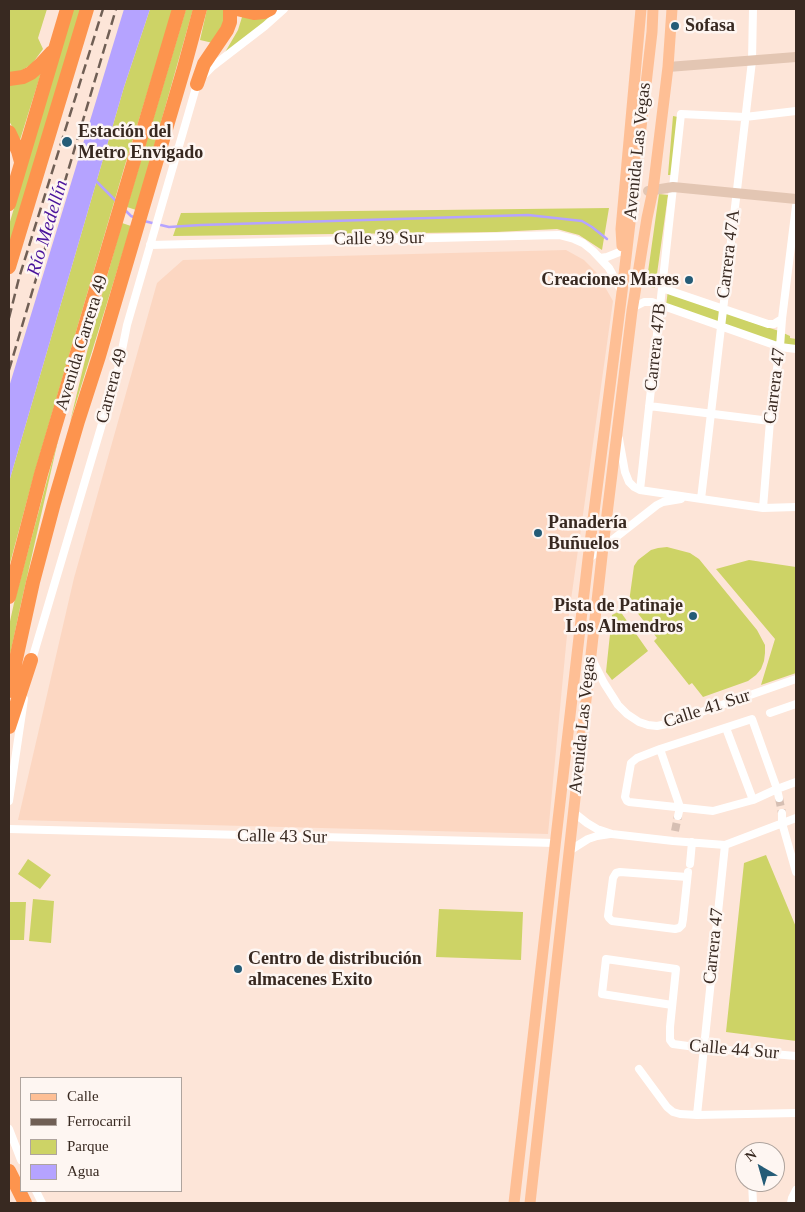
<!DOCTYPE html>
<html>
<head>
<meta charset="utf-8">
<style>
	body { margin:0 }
	#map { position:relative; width:805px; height:1212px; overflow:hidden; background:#fde5d8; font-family:"Times New Roman",serif }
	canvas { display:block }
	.frame { position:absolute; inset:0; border:10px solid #382921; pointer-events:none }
	.legend { position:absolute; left:20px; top:1077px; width:162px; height:115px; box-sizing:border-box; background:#fef6f2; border:1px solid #afa49e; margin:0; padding:6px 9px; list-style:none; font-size:15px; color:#382921 }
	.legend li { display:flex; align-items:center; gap:10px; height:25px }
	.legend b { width:25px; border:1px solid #afa49e }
	.north { position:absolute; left:735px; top:1142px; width:50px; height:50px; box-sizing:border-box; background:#fef6f2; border:1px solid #afa49e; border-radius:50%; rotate:322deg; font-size:14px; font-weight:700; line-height:20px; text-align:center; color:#382921 }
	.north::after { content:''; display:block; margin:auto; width:18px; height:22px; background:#255c77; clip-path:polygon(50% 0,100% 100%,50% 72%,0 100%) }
</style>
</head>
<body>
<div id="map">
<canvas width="805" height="1212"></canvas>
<div class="frame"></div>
<ul class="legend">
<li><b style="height:6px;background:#febf95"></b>Calle</li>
<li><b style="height:6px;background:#705f55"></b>Ferrocarril</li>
<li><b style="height:14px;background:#cdd366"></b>Parque</li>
<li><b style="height:14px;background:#b5a3ff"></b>Agua</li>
</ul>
<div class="north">N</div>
</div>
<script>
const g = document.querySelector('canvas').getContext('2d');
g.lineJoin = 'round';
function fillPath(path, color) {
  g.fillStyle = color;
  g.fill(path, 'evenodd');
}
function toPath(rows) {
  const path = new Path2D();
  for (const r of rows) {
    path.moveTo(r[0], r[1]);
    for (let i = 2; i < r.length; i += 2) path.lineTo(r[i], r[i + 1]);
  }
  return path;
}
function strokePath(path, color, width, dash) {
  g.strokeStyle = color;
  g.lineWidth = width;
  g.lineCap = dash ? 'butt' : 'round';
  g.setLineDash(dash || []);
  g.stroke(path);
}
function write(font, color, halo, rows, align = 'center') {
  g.font = font + ' "Times New Roman",serif';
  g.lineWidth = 5;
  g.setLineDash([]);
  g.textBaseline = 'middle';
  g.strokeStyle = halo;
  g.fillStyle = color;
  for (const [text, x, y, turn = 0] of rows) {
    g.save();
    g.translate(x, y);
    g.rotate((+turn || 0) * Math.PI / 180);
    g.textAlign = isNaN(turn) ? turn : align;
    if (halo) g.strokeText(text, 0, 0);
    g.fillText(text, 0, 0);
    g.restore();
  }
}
fillPath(toPath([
	[566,250,584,260,597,273,613,301,569,614,548,834,18,820,74,578,157,283,183,260]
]), '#fcd7c2');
fillPath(toPath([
	[9,9,47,9,38,38,43,49,32,64,16,74,9,74],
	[73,9,81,9,9,252,9,225],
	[150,9,173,9,125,165,35,471,9,567,9,482,124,87],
	[186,9,193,9,136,210,127,207],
	[207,9,225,9,225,22,213,43,200,40],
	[276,9,279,9,268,20,224,54,238,30,242,17],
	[41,73,20,140,9,121,9,85,15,85],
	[673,116,678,117,672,175,668,175],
	[659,194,668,195,655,288,646,286],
	[609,208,602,250,579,235,557,229,496,232,173,236,181,213],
	[122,223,131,226,70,422,94,323],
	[668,290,748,321,779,331,790,336,790,338,796,339,796,349,666,306],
	[59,436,20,608,9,660,9,626,14,603],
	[667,547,690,553,699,559,757,630,765,645,765,653,764,661,761,669,756,675,748,681,703,697,692,683,689,685,654,641,657,638,629,602,634,566,638,560,651,550,658,548],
	[749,560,796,567,796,673,761,685,775,639,716,569],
	[620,611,648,651,612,680,606,672,612,615],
	[766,855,796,927,796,1041,726,1032,744,863],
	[28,859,51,875,40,889,18,874],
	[33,899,54,901,51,943,29,941],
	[9,902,26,902,24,940,9,940],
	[439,909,523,912,521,960,436,957]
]), '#cdd366');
fillPath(toPath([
	[124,9,150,9,124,87,9,482,9,387]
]), '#b5a3ff');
strokePath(toPath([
	[96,181,117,202],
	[125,210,131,216,136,218],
	[144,221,169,227,201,225,528,215,582,221,592,227,607,239]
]), '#b5a3ff', 2.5);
strokePath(toPath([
	[779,798,782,813],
	[675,831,678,816]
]), '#d6bfb3', 8, [8, 4]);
strokePath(toPath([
	[150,245,559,235,574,239,583,243,593,251,609,268,622,292],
	[600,258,607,257,622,251],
	[662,288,768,324,774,324,782,319],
	[632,308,644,302,652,302,780,347,796,349],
	[649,406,770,421],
	[619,439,625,472,629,482,634,487,640,490,763,508,796,507],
	[640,490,681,114,745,117,796,111],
	[701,499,752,61,753,9],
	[763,508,770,421,780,347,782,319,796,206],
	[588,559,657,505,663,502,681,499],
	[591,657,604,683,618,705,627,714,639,722,648,725,657,726,667,724,796,679],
	[31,663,118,370,127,325,197,84,203,76,213,66,265,26,284,9],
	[770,713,796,704],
	[726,728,753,800],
	[660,749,680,807,678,816],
	[779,798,777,789,752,719,660,749,637,758,631,763,625,797,627,801,629,802,713,811,753,800,777,789,796,782],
	[9,801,24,699],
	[573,812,587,823,597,829,612,834,673,841,725,845,796,818],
	[782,813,782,823,796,872],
	[9,829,555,843],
	[725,845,697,1115,796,1113],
	[569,851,588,839,597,836,610,834],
	[690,864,692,842],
	[687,877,620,872,616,873,613,878,608,916,609,918,612,921,675,929,679,928,682,925,683,919,688,872],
	[672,1005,602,994,606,959,676,969,670,1027,670,1040,673,1044,703,1048,796,1056],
	[639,1069,667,1107,673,1112,680,1114,697,1115],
	[9,1129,21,1160],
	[752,1182,753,1203],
	[36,1191,42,1203],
	[791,1203,792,1198,796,1190]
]), '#fff', 8);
strokePath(toPath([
	[668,67,796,57],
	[648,191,673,187,796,199]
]), '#e3c6b3', 10);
strokePath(toPath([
	[622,246,621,229,641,9],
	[514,1203,588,559,622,292,652,32,653,9],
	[530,1203,603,547,632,311,647,218,653,190,668,67,672,9]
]), '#febf95', 11);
strokePath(toPath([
	[237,9,254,13,264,12,270,9],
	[9,79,23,77,31,73,41,64,52,52],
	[197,84,204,64,227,30,230,22,230,9],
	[9,132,18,151,21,162],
	[9,204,67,9],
	[9,267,87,9],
	[9,597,41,474,179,9],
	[9,691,33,582,54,503,78,421,99,356,143,207,184,68,200,9],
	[9,727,31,660],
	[9,1171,25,1203]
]), '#fd944e', 14);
strokePath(toPath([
	[9,318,19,278,103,9],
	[9,370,116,9]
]), '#705f55', 2.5, [10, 5]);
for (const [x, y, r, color] of [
	[675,26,5,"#255c77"],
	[67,142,6,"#255c77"],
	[689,280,5,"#255c77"],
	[538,533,5,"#255c77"],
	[693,616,5,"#255c77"],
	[238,969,5,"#255c77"]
]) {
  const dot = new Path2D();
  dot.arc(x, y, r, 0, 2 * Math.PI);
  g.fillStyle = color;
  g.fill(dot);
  strokePath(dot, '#fef6f2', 2);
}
write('bold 18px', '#382921', '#fef6f2', [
	["Sofasa",685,26],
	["Estación del",78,132],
	["Metro Envigado",78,153],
	["Creaciones Mares",679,280,"right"],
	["Panadería",548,523],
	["Buñuelos",548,544],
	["Pista de Patinaje",683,606,"right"],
	["Los Almendros",683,627,"right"],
	["Centro de distribución",248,959],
	["almacenes Exito",248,980]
], 'left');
write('18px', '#382921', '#fef6f2', [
	["Avenida Las Vegas",638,151,-84],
	["Calle 39 Sur",379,239,-1],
	["Carrera 47A",729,254,-83],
	["Avenida Carrera 49",82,343,-73],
	["Carrera 47B",656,347,-84],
	["Carrera 49",112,386,-75],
	["Carrera 47",775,386,-83],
	["Calle 41 Sur",707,709,-18],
	["Avenida Las Vegas",583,725,-84],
	["Calle 43 Sur",282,837,1],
	["Carrera 47",714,946,-84],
	["Calle 44 Sur",734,1050,5]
]);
write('italic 19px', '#49129b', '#fef6f2', [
	["Río Medellín",48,228,-73]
]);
</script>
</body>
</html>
